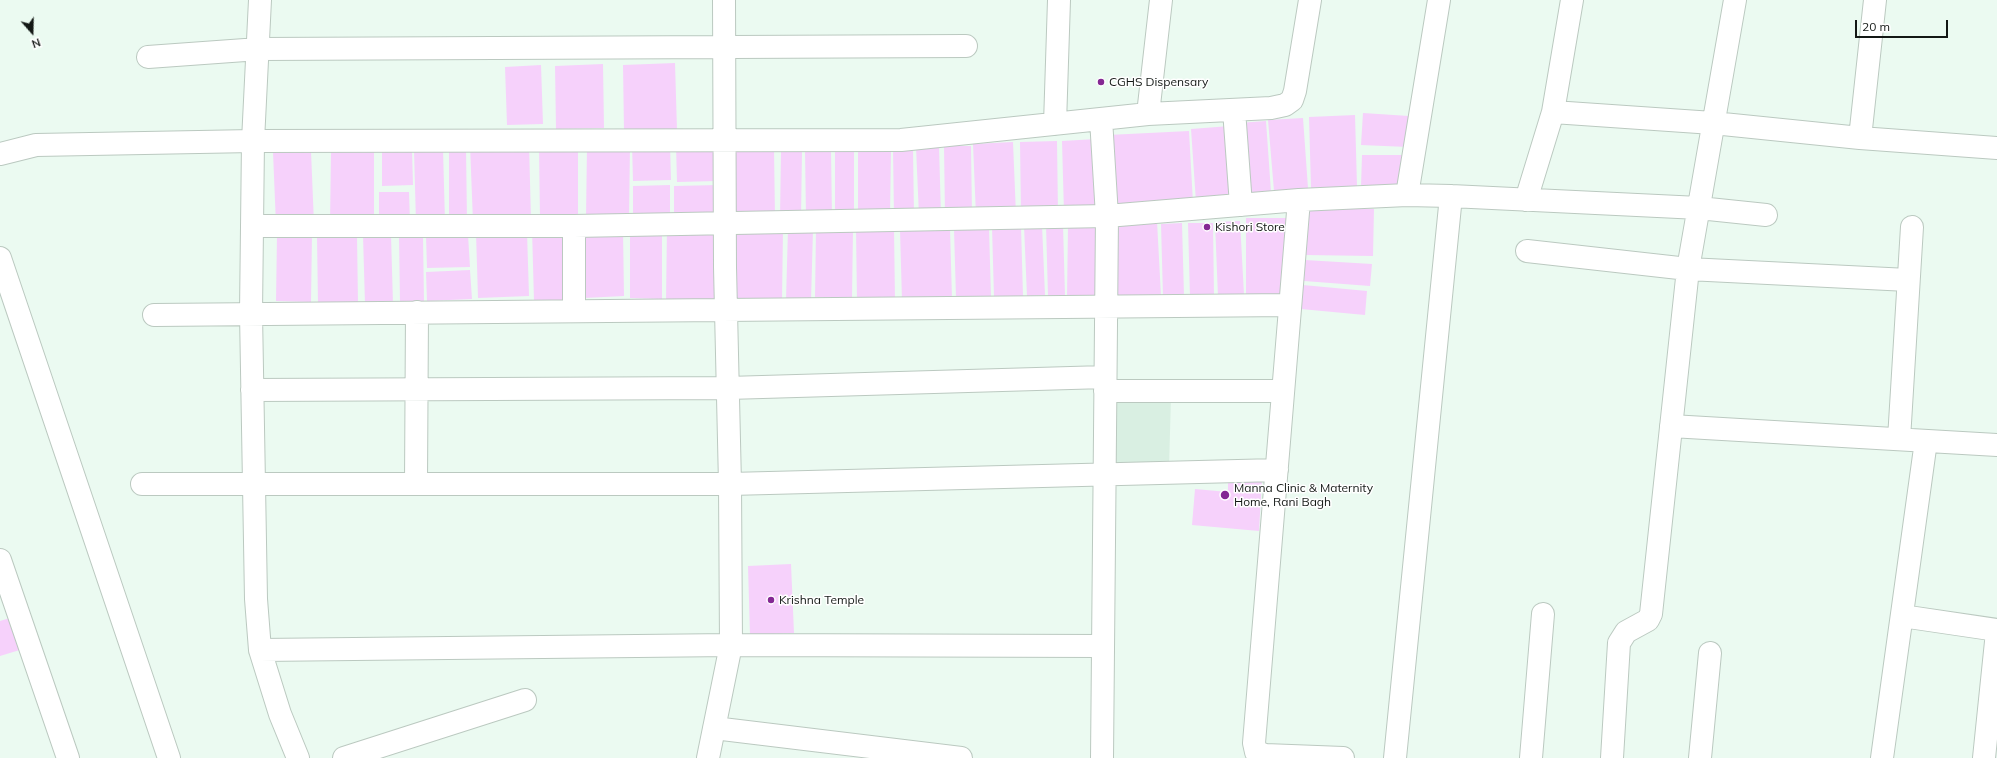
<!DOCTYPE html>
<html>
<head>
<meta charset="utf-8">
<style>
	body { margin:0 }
	#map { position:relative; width:1997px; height:758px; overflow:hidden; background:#ebfaf1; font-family:Mulish,sans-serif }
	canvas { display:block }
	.north { position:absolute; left:12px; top:12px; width:40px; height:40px; -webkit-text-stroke:3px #fff; paint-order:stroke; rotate:160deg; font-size:11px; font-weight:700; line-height:16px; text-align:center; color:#131815 }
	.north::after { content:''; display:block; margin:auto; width:14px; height:18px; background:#131815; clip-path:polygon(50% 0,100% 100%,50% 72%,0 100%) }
	.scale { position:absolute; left:1855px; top:20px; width:93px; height:18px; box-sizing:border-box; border:2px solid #131815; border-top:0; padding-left:5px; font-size:12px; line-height:14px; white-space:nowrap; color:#131815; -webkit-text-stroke:3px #fff; paint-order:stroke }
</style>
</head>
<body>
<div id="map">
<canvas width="1997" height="758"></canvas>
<div class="north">N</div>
<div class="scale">20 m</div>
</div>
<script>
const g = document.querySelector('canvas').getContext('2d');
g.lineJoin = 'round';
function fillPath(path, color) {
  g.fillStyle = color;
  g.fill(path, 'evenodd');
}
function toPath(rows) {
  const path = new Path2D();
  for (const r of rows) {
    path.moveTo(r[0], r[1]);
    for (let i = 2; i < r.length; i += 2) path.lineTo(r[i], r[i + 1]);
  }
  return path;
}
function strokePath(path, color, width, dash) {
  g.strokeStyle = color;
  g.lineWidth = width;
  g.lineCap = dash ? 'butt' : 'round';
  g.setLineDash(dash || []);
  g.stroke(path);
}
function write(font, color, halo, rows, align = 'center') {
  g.font = font + ' Mulish,sans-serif';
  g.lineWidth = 3;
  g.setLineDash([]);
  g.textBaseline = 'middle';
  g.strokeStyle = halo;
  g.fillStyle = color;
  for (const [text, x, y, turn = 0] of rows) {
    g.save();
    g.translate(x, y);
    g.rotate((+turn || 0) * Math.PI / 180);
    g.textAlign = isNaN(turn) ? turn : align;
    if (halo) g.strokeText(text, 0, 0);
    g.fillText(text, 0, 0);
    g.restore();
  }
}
fillPath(toPath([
	[1171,397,1169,468,1108,471,1109,399]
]), '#d9efe2');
fillPath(toPath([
	[675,63,677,130,624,131,623,65],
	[603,64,604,128,556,129,555,66],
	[541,65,543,124,507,125,505,67],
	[1363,113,1409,116,1408,147,1361,145],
	[1355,115,1357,186,1311,188,1309,117],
	[1303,118,1308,188,1274,191,1268,120],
	[1266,121,1271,192,1243,194,1238,123],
	[1230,126,1235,199,1196,202,1191,129],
	[1189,131,1193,203,1112,207,1108,135],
	[1096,139,1098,212,1064,213,1062,141],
	[1057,141,1058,213,1021,214,1020,142],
	[1013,142,1016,215,976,216,973,144],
	[529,143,531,220,473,222,470,145],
	[632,144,670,144,671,180,633,181],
	[676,145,717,145,717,181,677,182],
	[587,146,630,146,629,218,586,218],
	[939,146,941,216,919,216,916,147],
	[944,146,971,146,972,215,945,215],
	[539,147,578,147,578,219,540,219],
	[466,148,467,221,449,222,449,149],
	[443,149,445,222,416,223,414,150],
	[774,149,775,218,732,219,731,150],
	[893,149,913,149,914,216,894,216],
	[412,150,413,185,382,186,382,151],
	[831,150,832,217,806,217,805,151],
	[858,150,891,150,890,216,858,216],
	[311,151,314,224,276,225,273,152],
	[781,151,802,151,801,218,780,217],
	[835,151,854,151,854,216,835,216],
	[331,152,374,152,374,223,330,224],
	[1362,155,1406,155,1405,187,1361,186],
	[670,185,670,219,633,219,633,186],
	[719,185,719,220,674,221,674,186],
	[379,192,409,192,410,223,379,224],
	[1306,207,1374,209,1373,256,1305,255],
	[1246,218,1290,218,1290,296,1246,296],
	[1157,221,1161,296,1112,299,1109,223],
	[1240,221,1244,295,1218,297,1215,222],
	[1182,223,1184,296,1163,297,1161,224],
	[1188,223,1213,223,1214,297,1190,298],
	[1042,225,1045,295,1027,296,1024,226],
	[1046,225,1063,225,1065,296,1048,296],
	[1021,226,1023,296,994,297,992,227],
	[1068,226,1099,227,1098,297,1067,297],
	[565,228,567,300,534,301,532,229],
	[667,228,716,228,715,302,666,301],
	[736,228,783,229,782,301,734,300],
	[950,228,952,299,902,301,900,230],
	[989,228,991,297,956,298,954,229],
	[630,229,662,229,662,299,630,298],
	[788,229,813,230,811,301,786,300],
	[856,229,894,229,895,301,857,301],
	[816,230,853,230,852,298,815,297],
	[623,231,624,296,584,298,582,232],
	[527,232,529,296,478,298,476,233],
	[277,235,312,235,311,302,276,301],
	[363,235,391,235,393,304,365,304],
	[468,235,470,267,427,268,426,236],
	[357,236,358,303,318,304,317,237],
	[399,236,423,236,424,302,400,303],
	[1305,260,1372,264,1370,286,1304,281],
	[470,270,472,299,427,301,426,272],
	[1303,285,1367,291,1365,315,1301,309],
	[1228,478,1262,479,1259,531,1192,525,1195,489,1228,492],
	[791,564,794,633,750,635,748,566],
	[13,617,23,649,0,656,0,621]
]), '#f6d1fb');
const minor = toPath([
	[260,0,253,141,251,313,256,599,260,650,280,714,298,758],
	[148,57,259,49,966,46],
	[1234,110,1241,205],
	[1553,112,1572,0],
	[1148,114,1161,0],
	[1101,119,1107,216,1102,758],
	[1055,124,1059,0],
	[1860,138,1875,0],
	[0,154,36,145,253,141,901,140,1148,114,1271,108,1285,105,1292,100,1295,91,1310,0],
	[1407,195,1439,0],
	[1299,200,1254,743,1256,752,1265,755,1343,758],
	[1526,200,1553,112,1713,123,1860,138,1997,148],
	[252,226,574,226,1107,216,1299,200,1407,195,1451,196,1699,208,1766,215],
	[574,226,574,310],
	[1527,251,1688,269,1908,280],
	[0,258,169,758],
	[154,315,1290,305],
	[252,390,728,388,1105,377],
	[1105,391,1283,391],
	[1671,426,1997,445],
	[1899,439,1912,227],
	[416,483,417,312],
	[142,484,730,484,1277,470],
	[0,560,68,758],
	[1902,616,1997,630],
	[260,650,731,645,1103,646],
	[714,728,961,758],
	[344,758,525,700],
	[708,758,731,645,730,484,725,267,724,0],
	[1395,758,1451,196],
	[1531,758,1543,614],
	[1612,758,1619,643,1626,632,1648,620,1651,614,1688,269,1735,0],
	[1700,758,1710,653],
	[1882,758,1926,441],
	[1984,758,1997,632]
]);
strokePath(minor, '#bbc9c0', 24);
strokePath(minor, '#fff', 22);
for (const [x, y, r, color] of [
	[1101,82,4,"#842793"],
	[1207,227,4,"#842793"],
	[1225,495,5,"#842793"],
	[771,600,4,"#842793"]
]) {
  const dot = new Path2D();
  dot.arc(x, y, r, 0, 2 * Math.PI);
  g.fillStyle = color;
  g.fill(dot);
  strokePath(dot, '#fff', 1.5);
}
write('12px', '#131815', '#fff', [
	["CGHS Dispensary",1109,82],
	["Kishori Store",1215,227],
	["Manna Clinic & Maternity",1234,488],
	["Home, Rani Bagh",1234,502],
	["Krishna Temple",779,600]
], 'left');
</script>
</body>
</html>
